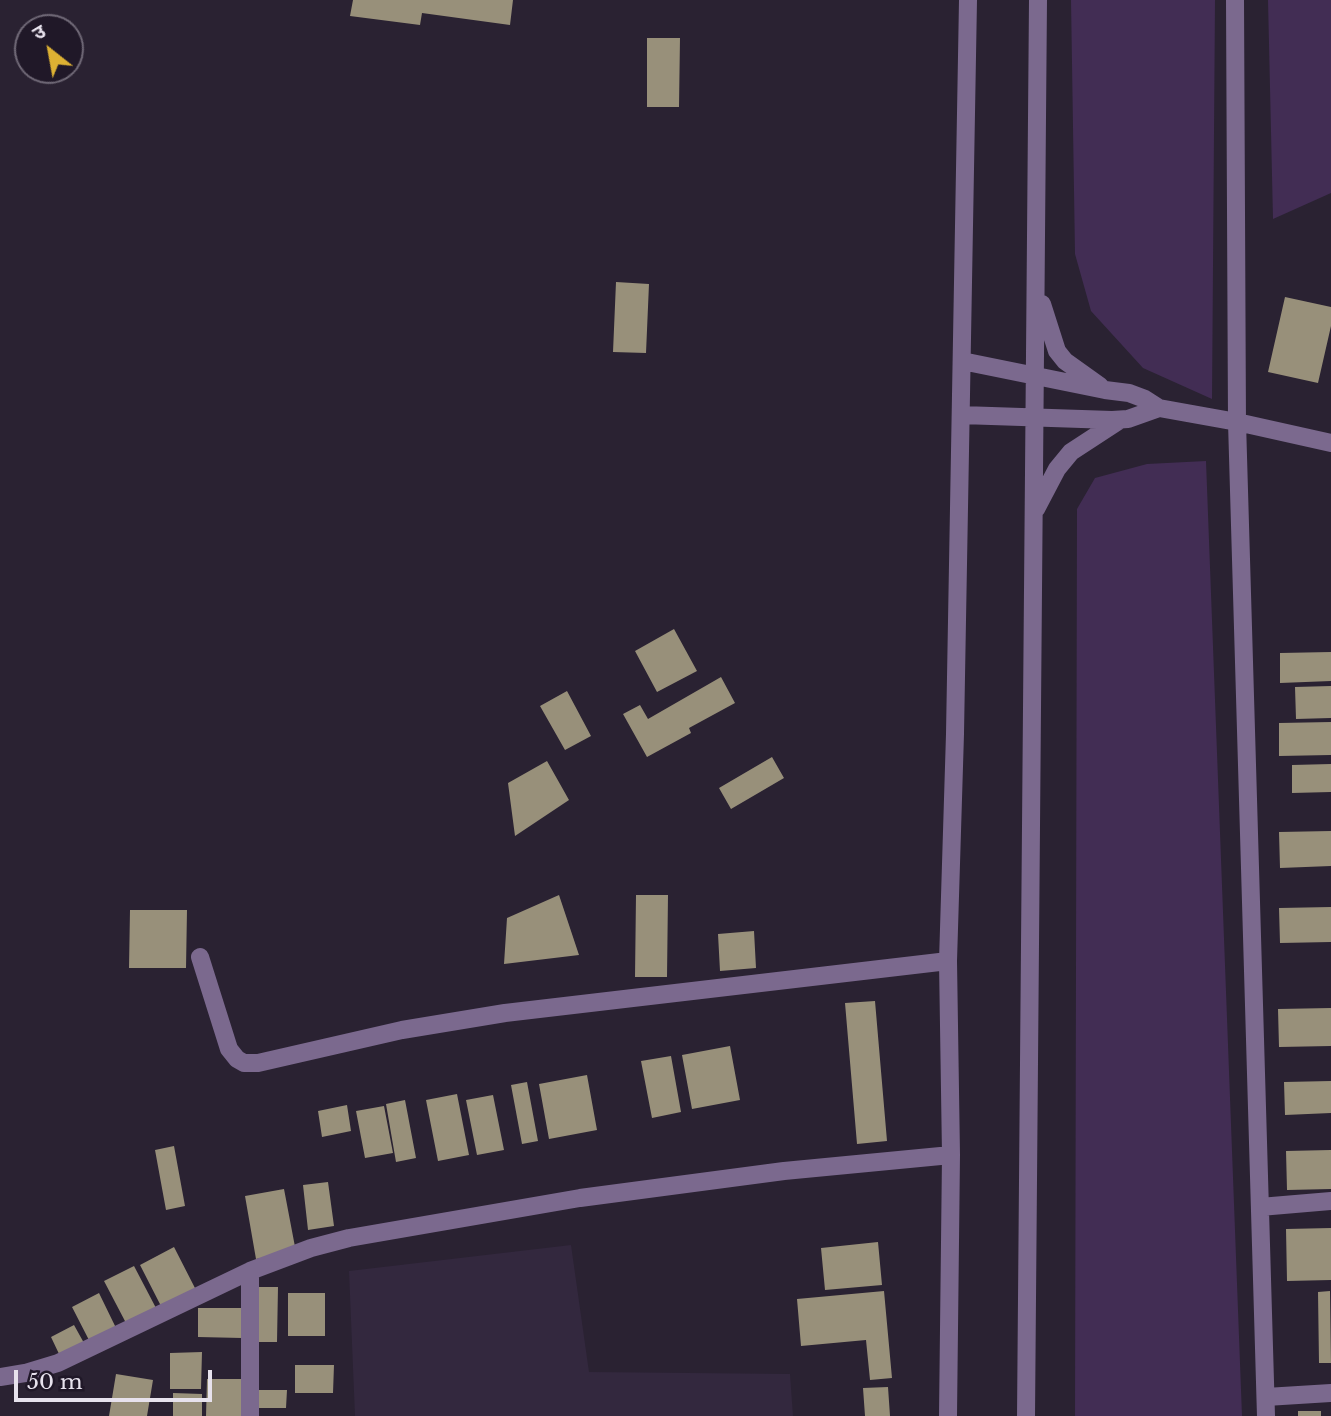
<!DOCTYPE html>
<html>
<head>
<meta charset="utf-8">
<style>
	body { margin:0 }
	#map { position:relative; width:1331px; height:1416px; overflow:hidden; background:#2a2232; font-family:"Libre Baskerville","Noto Sans Devanagari",serif }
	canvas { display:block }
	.north { position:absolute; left:14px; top:14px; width:70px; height:70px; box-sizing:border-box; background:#201828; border:2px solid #706977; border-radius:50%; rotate:329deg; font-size:19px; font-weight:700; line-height:28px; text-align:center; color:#e7e2ed }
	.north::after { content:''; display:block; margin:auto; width:24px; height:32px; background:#ddb133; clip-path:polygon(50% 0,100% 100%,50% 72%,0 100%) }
	.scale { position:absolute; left:14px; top:1370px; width:198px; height:32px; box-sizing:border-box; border:4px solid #e7e2ed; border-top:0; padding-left:9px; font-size:21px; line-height:24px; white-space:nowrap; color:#e7e2ed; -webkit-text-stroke:5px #201828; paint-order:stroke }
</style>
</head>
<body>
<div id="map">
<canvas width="1331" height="1416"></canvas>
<div class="north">उ</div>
<div class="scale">50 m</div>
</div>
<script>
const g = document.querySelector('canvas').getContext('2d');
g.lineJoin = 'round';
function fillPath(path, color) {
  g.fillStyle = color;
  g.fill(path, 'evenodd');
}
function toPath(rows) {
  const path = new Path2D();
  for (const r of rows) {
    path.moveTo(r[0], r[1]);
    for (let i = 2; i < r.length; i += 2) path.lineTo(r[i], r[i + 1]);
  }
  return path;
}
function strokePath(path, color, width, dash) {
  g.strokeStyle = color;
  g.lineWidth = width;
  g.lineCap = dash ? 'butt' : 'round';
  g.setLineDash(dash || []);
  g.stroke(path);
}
fillPath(toPath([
	[571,1245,589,1372,790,1374,793,1416,355,1416,349,1271]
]), '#33283e');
fillPath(toPath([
	[1071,0,1215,0,1212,399,1143,368,1091,311,1075,254],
	[1268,0,1331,0,1331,193,1273,219],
	[1206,461,1242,1416,1075,1416,1077,509,1095,478,1147,464]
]), '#422d54');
fillPath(toPath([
	[353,0,513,0,510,25,422,13,420,25,350,16],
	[647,38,680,38,679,107,647,107],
	[616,282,649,284,646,353,613,352],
	[1285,297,1331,307,1331,326,1318,383,1268,372],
	[674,629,697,671,657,692,635,651],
	[1331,652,1331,681,1280,683,1280,653],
	[721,677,735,703,689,728,691,733,647,757,623,714,640,705,648,719],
	[1331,686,1331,718,1296,719,1295,687],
	[567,691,591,736,565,750,540,706],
	[1331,722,1331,755,1279,756,1279,723],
	[772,757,784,778,731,809,719,788],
	[547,761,569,800,515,836,508,783],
	[1331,764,1331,792,1292,793,1292,765],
	[1331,831,1331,866,1280,868,1279,832],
	[559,895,579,955,504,964,507,918],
	[636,895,668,895,667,977,635,977],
	[1331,907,1331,942,1280,943,1279,908],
	[130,910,187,910,186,968,129,968],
	[754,931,756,968,720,971,718,934],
	[875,1001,887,1141,857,1144,845,1003],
	[1331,1008,1331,1046,1279,1047,1278,1009],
	[730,1046,740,1100,692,1109,682,1055],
	[671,1056,681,1112,652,1118,641,1061],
	[587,1075,597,1130,549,1139,539,1084],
	[1331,1081,1331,1113,1285,1115,1284,1082],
	[527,1082,538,1141,522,1144,511,1085],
	[457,1094,469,1155,438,1161,426,1100],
	[493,1095,504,1150,477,1155,466,1100],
	[405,1100,416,1158,396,1162,386,1104],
	[347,1105,351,1131,322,1137,318,1111],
	[384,1106,393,1153,365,1158,356,1111],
	[174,1146,185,1206,166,1210,155,1150],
	[1331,1150,1331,1189,1287,1190,1286,1151],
	[328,1182,334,1226,308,1230,303,1185],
	[284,1189,296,1252,256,1259,245,1196],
	[1331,1228,1331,1280,1287,1281,1286,1229],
	[878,1242,882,1285,825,1290,821,1248],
	[174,1247,196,1290,162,1308,140,1265],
	[134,1266,156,1308,126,1323,104,1281],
	[257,1287,278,1287,277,1342,257,1342],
	[884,1291,892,1378,870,1380,866,1340,801,1346,797,1299],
	[1330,1291,1331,1363,1319,1363,1318,1292],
	[99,1293,117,1330,91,1344,72,1307],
	[288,1293,325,1293,325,1336,288,1336],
	[198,1308,242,1308,242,1338,198,1337],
	[74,1325,84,1343,60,1356,51,1337],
	[202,1352,201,1389,170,1389,170,1353],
	[295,1365,334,1365,333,1393,295,1393],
	[116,1374,153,1380,147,1416,109,1416],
	[207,1379,247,1379,246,1416,206,1416],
	[888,1387,890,1416,865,1416,863,1388],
	[257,1390,287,1390,286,1408,257,1408],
	[173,1393,202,1394,202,1416,173,1416],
	[1298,1411,1321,1411,1321,1416,1298,1416]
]), '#98907a');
strokePath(toPath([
	[1235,0,1237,422,1266,1416],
	[1042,304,1057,351,1065,361,1100,386],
	[962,361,1105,390,1129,393,1145,399,1159,408,1237,422,1331,443],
	[961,415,1112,420,1128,419,1159,408],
	[1036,509,1057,469,1071,452,1120,420],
	[200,957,229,1049,237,1059,244,1063,258,1063,402,1030,505,1013,948,961],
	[1260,1207,1331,1201],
	[0,1377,25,1373,58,1363,250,1271,311,1248,349,1238,580,1198,784,1171,951,1155],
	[1266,1397,1331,1393],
	[250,1416,250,1271],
	[948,1416,951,1155,948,961,955,734,968,0],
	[1026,1416,1038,0]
]), '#7b698e', 18);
</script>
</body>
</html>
